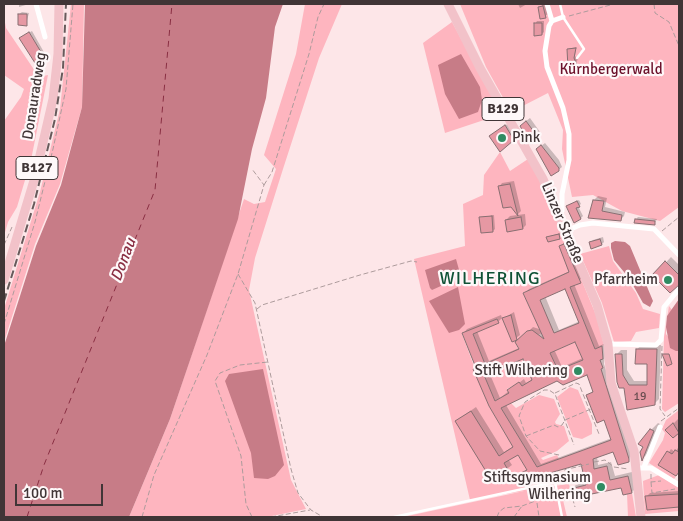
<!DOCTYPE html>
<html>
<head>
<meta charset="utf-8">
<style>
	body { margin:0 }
	#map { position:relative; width:683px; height:521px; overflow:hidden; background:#fde6e8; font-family:Signika,sans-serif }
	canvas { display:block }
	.frame { position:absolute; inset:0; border:5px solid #403536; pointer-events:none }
	.scale { position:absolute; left:15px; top:484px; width:88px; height:22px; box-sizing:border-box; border:2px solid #403536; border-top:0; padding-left:6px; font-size:15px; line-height:18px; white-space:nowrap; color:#403536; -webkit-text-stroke:4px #fef8f9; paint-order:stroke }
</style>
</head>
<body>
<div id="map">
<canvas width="683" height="521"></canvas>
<div class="frame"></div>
<div class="scale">100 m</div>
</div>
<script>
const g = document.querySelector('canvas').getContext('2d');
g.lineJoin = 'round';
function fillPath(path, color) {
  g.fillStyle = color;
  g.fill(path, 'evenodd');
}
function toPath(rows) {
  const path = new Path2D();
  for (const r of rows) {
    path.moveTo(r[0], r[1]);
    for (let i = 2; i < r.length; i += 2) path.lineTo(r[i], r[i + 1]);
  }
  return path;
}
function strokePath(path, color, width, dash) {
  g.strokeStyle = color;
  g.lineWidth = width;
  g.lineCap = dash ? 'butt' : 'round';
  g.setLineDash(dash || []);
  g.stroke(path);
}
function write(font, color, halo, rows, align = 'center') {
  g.font = font + ' Signika,sans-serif';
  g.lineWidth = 4.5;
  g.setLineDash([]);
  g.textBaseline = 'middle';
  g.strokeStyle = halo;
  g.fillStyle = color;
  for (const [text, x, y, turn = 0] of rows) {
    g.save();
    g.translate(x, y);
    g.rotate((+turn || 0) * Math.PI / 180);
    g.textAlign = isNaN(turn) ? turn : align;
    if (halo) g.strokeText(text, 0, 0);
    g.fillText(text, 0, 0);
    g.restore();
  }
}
fillPath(toPath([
	[71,4,84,4,82,107,60,184,35,244,4,342,4,309,40,192,60,109],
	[305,4,342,4,319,58,283,169,255,258,249,290,291,480,306,509,267,517,129,517,170,419,244,199,254,204,265,202,276,169,264,155,296,54],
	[460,4,679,4,679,207,660,221,622,211,593,195,572,197,562,149,563,130,548,93,511,112,486,67],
	[4,17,6,28,39,77,48,75,31,160,17,207,8,222,4,236,4,121,21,97,24,89,4,75],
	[452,22,502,114,445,133,423,43],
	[509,146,500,152,510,171,528,159,540,179,596,315,604,345,595,349,564,274,523,293,542,333,536,336,532,330,527,331,516,344,536,389,530,381,522,386,519,383,507,389,509,393,495,401,484,375,513,352,485,364,473,334,498,323,497,319,462,334,489,406,527,470,521,473,531,489,569,484,572,498,563,500,567,517,403,517,524,491,470,500,414,259,465,246,463,204,483,195,484,175,500,152],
	[609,246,613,261,636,293,643,309,660,314,659,328,636,332,631,341,614,342,602,303,580,254],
	[669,306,672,310,667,316,666,334,679,351,679,403,665,412,662,409,664,337],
	[575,342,583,360,558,370,550,353],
	[570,387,578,390,592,424,592,434,582,439,573,437,557,397],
	[539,395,554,399,560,414,555,422,556,424,564,426,569,441,557,451,541,458,543,460,557,455,559,459,537,467,501,408,511,403,516,408],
	[679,410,679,472,674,479,649,463,663,440,665,433,662,429,666,420],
	[659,475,679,488,679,511,645,514,643,481],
	[632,493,636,517,628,517,627,494]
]), '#feb5bf');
fillPath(toPath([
	[85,4,283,4,275,27,266,98,252,149,238,219,170,419,129,517,4,517,4,346,36,246,61,185,82,107],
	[461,54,480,87,482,100,478,112,459,119,445,94,438,65],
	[615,241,625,242,630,246,653,301,650,307,643,303,629,278,614,260,611,248,611,243],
	[456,259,461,277,432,290,430,288,425,270],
	[458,287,465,324,459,330,449,333,429,301],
	[679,299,679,351,676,351,670,348,666,327,667,316],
	[263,369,284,465,275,476,268,479,254,478,251,453,225,381,229,374]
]), '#c77c87');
fillPath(toPath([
	[19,4,29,4,19,7],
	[518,4,527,4,520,8],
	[543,4,547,4,550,13,541,18,540,8],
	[22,12,29,13,26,24,19,14],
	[537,21,544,21,544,32,542,34,535,24],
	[32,31,45,54,43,56,23,36],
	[576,47,575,56,578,59,575,65,568,49],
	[530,118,540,132,536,135,525,122],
	[509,123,517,136,513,139,495,132],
	[545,143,559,160,562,167,558,170,541,146],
	[514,181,521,211,518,214,499,187,502,183],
	[598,196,607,198,605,207,625,212,624,216,620,220,590,216,594,200],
	[579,200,581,204,578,206,583,216,581,218,568,206],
	[525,214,526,225,523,228,506,220,510,216],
	[494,215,495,229,493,231,480,218],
	[638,217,657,219,656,221,654,223,636,219],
	[561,233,559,238,548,238,550,236],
	[603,237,604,242,602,244,592,247,591,242,593,240],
	[568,240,584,277,574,284,599,346,606,343,604,364,632,454,628,461,614,450,597,456,598,465,611,462,615,476,632,472,636,488,632,492,622,487,571,489,576,485,586,482,582,462,523,473,528,468,518,453,508,459,512,465,493,479,456,421,476,407,504,452,514,446,463,334,467,329,501,315,502,318,498,322,477,331,489,361,519,348,517,343,533,327,542,330,525,293,529,289,570,271,560,246],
	[565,288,580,321,559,330,545,296],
	[576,340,583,358,562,367,554,349],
	[523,357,533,379,526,383,524,379,500,398,489,372],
	[588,373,594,390,588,395,604,419,612,438,541,464,506,405,557,379],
	[671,257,679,265,679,283,670,291,654,275],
	[514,312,520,335,516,338,504,318],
	[642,345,661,345,659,399,654,404,625,387,616,355,621,350,627,350,627,370,634,381,648,381,648,363,637,349],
	[679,418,679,431,673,437,667,430],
	[658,423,660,424,649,452,643,458,651,430],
	[678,448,678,472,660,465,671,449,675,452],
	[679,491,679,506,646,497,650,493]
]), '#0003');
strokePath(toPath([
	[27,517,44,465,155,190,172,4]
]), '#8a2f43', 1, [6, 5]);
const building = toPath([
	[543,6,546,18,540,19,538,7,543,6],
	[18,14,27,14,27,26,18,25,18,14],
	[534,23,542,23,542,35,534,36,534,23],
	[29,32,44,57,35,63,19,38,29,32],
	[576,48,574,58,577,65,568,68,567,49,576,48],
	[526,121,537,136,529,142,520,126,526,121],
	[505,125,514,140,500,152,489,136,505,125],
	[541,145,559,168,559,171,551,176,536,149,541,145],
	[510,184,518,216,511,207,503,208,498,186,510,184],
	[593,200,604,201,602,211,622,215,621,221,588,218,593,200],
	[577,201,580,207,576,208,581,219,574,223,566,206,577,201],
	[492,216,493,232,481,233,479,217,492,216],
	[521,217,523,229,507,232,505,220,521,217],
	[635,219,655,221,655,225,634,223,635,219],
	[559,234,560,239,548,242,546,237,559,234],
	[600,239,602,245,591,249,589,242,600,239],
	[564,244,581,283,570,287,595,349,602,346,603,359,600,360,603,368,601,369,629,459,629,462,618,465,613,452,593,459,594,469,607,466,610,480,628,476,632,493,623,495,621,488,572,498,570,489,586,485,581,464,526,480,521,473,527,470,518,455,504,463,508,470,492,481,455,421,471,411,499,456,513,447,489,406,473,369,476,368,462,333,497,319,499,323,473,334,485,364,519,349,515,342,527,331,532,330,544,339,523,293,569,272,559,246,564,244],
	[565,289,579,323,554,333,540,300,565,289],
	[575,342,583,360,558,370,550,353,575,342],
	[523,359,532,380,522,386,519,382,507,390,509,393,495,401,484,375,523,359],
	[587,375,593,392,586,395,597,423,604,420,611,440,537,467,501,408,557,381,563,385,587,375],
	[665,261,679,275,679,285,670,293,652,275,665,261],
	[511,315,517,340,512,342,502,318,511,315],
	[636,349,657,349,655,405,627,410,624,388,619,388,617,382,615,354,622,354,623,375,629,385,647,385,647,364,635,364,636,349],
	[662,354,669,354,672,364,667,366,662,354],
	[673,423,679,433,673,438,665,430,673,423],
	[650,429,654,431,642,461,640,452,643,447,638,444,650,429],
	[675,450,679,452,679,472,676,476,658,465,667,451,672,454,675,450],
	[679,494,679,507,647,510,645,496,679,494]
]);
fillPath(building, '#e698a3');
strokePath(building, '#896f72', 1);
strokePath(toPath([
	[654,4,655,13,669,22,679,46],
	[569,16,614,4],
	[264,185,272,172,309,54,318,17,324,4],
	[662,231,679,217],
	[4,245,12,227],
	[238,274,255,303,291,469,298,493,311,510,323,517],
	[257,309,262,305,360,275,411,261,417,262],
	[4,324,35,222,53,149,66,89,73,4],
	[662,346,660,409,665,416],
	[555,393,576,383,579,384,599,434],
	[661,421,679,408],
	[526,436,554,425,558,427,562,425,565,420,591,409],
	[559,455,540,451,526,436,519,416,525,402,544,390,549,390,555,394,574,445],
	[594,462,605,460,614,467,628,469],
	[564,470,589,464],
	[651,474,651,482,661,481],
	[651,482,652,493,675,489],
	[564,500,573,500,575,507],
	[537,503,539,517],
	[142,517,154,475,207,355,238,274,264,185,252,169],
	[252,517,246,504,241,456,215,381,220,373,240,365,268,362],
	[271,517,310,510],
	[497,517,499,512,504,508,522,506,554,494],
	[514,517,522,506]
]), '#ad9b9c', 1, [5, 2.5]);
strokePath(toPath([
	[560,4,563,17,584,49,577,58],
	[394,517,555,482,562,517]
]), '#fff', 2.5);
strokePath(toPath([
	[36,4,45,37],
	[547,4,552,21],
	[559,215,562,211,562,194,569,160,569,134,563,108,547,67,545,51,549,26,552,21,563,17],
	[566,231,580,225,593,223,654,229,679,255],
	[608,344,656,345,661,340,664,307,679,289],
	[644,467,660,427],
	[636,468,651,468,679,485]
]), '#fff', 5);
strokePath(toPath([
	[448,4,480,68,543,179,597,305,608,344,611,383,634,451,641,517],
	[4,280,35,177,53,99,58,54,59,4]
]), '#f2c2c9', 9);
strokePath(toPath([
	[4,301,34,204,55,119,63,68,66,4]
]), '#675a5b', 2, [8, 4]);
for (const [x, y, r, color] of [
	[502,138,5,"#308b62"],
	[668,280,5,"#308b62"],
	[578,371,5,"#308b62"],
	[601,487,5,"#308b62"]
]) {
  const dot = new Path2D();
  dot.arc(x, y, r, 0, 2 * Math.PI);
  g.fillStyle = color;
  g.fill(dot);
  strokePath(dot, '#fef8f9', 2);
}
write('12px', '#6a4e51', null, [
	["19",640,397]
]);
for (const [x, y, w] of [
	[503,109,42],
	[37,168,42]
]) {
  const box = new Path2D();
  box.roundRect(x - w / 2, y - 11.5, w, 23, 4);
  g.fillStyle = '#fef8f9';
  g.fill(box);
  strokePath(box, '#403536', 1);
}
write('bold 14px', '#403536', null, [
	["B129",503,109],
	["B127",37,168]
]);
write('15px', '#6c112b', '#fef8f9', [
	["Kürnbergerwald",611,70]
]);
write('15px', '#403536', '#fef8f9', [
	["Donauradweg",35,96,-81],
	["Linzer Straße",562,223,67]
]);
write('15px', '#403536', '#fef8f9', [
	["Pink",512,138,"left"],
	["Pfarrheim",658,280],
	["Stift Wilhering",568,371],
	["Stiftsgymnasium",591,478],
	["Wilhering",591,495]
], 'right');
write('italic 16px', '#8a2f43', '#fef8f9', [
	["Donau",124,260,-69]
]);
g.letterSpacing = '1px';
write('18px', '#0f5236', '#fef8f9', [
	["WILHERING",490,279]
]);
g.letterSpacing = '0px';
</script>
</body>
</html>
